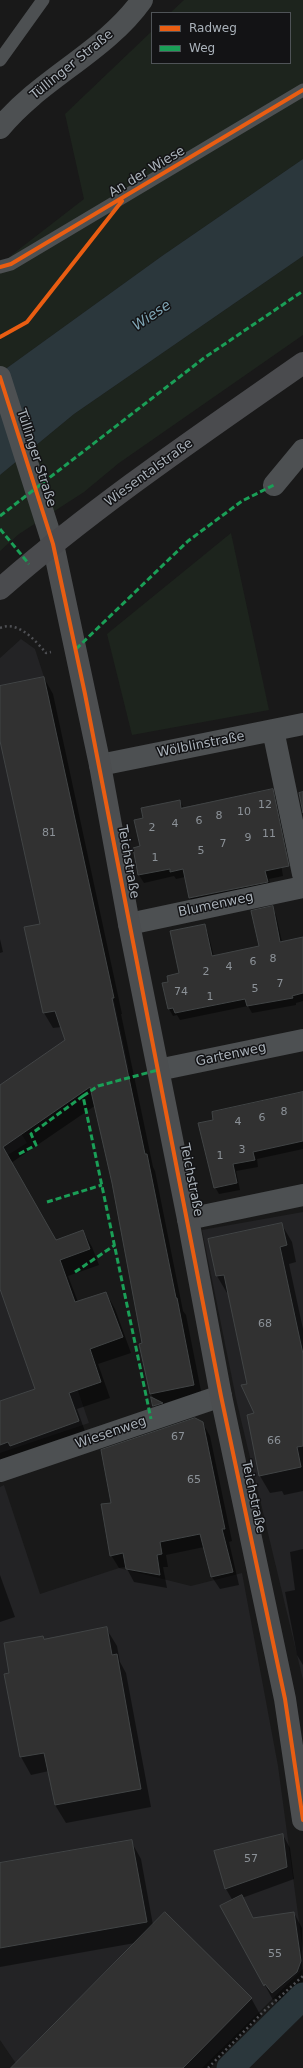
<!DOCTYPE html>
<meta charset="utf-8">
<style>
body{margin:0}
#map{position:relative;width:303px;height:2068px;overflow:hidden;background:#191919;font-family:"DejaVu Sans",sans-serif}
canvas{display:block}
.legend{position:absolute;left:151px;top:12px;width:140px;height:52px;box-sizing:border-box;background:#131315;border:1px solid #4f5357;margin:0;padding:5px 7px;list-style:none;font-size:12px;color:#aab2ba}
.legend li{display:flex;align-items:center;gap:8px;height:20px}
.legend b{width:20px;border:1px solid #4f5357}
</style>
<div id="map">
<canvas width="303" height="2068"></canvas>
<ul class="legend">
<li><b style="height:5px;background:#e95d12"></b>Radweg</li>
<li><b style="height:5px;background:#1a9f57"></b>Weg</li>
</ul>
</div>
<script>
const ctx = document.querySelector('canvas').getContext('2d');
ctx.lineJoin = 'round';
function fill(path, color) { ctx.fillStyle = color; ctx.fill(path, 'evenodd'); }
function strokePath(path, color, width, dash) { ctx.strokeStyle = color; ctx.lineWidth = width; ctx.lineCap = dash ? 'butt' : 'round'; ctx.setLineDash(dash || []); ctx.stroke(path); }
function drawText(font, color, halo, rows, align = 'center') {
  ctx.font = font + ' "DejaVu Sans",sans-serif'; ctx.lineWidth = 3; ctx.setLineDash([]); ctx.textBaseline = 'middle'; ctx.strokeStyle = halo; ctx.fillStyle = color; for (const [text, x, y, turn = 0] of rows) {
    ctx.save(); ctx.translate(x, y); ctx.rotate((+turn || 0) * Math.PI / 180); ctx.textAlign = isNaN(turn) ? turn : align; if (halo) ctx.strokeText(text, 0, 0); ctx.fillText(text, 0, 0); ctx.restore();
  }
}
const built = new Path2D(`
 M21,639L35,649L44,677L129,1069L77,1080L15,1123L27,1143L0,1160V658Z
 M0,1191L24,1232L89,1423L0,1453Z
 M303,1212V1680L237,1403L202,1230Z
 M4,1485L40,1594L119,1568L191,1586L242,1573L278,1766L303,1951V1969L202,2068H19L0,2040V1487Z`);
const green = new Path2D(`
 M184,0H303V159L162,256L0,373V264L84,199L65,114L152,31V63H290V13H170Z
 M303,256V335L119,463L84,492L19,534L0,551V475L74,414Z
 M231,533L269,710L132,735L107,634Z`);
const water = new Path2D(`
 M303,159V256L74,414L0,475V373L162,256Z`);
const shadow = new Path2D(`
 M44,678L53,694L122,1014H121L153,1167L155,1171L183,1311L186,1315L203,1401L160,1410L151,1394L140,1345L144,1344L113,1182L96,1105L11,1163L55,1241L83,1231L92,1247L99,1265L68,1276L78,1302L106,1293L115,1309L131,1353L98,1364L110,1398L77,1409L87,1437L0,1464V1402L36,1389L0,1288V1086L67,1041L62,1027L53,1028L44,1013L41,925L0,737V687Z
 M272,790L277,798L288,851L279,853L283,876L269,879L271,890L194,906L190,898L185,877L176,879L174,876L144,883L139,875L134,849L141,847L145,818L179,801L184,808Z
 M272,907L276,915L282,942L303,938V1001L296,1003V1005L252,1013L248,1006L180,1020L177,1015L173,1016L169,1009L170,983L180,974L204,925L208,933L214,957L260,947Z
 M0,939L3,952L0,953Z
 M303,1093V1149L257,1159L258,1167L236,1171L240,1190L219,1194L215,1187L199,1124Z
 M282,1225L292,1242L296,1262L289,1264L303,1329V1491L284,1495L282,1491L270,1493L260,1476L248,1415L255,1414L229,1292L227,1293L217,1276Z
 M202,1422L210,1436L232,1541L229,1542L239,1585L220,1589L212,1577L204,1547L166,1555L168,1567H163L167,1588L134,1582L126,1567L119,1568L111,1555L112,1503Z
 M303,1549V1665L297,1655L285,1592L295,1590L290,1552Z
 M0,1575L15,1617L0,1622Z
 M106,1628L117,1646L120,1662L126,1673L151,1807L66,1823L55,1805L49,1771L31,1775L21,1757L10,1674L44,1640Z
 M283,1835L290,1848L294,1879L242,1898L254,1919L294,1913L302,1928L303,1990L281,2008L275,1998L273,2000L222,1906L233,1901L226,1889Z
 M131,1841L141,1859L153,1925L251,1998L261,2016L210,2068H12L135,1943L0,1967V1864Z`);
const canal = new Path2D(`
 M230,2068L303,1996`);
const building = new Path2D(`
 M44,677L114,998H112L145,1154H147L176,1298H177L194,1385L150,1394L139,1344L142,1343L112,1183L90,1087L3,1147L56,1240L83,1230L90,1249L60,1260L75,1302L106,1292L123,1337L90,1349L101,1382L69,1393L79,1421L10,1446L8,1442L0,1445V1401L35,1389L0,1289V1085L65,1040L55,1011L43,1013L24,927L40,924L0,741V686Z
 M273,789L289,866L265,871L268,882L189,898L183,869L170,872V869L138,875L133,848L140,846L134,820L143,818L141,808L180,800L181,808Z
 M303,792V813L299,793Z
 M273,906L280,942L303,937V993L292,996L293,998L247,1006L245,999L175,1013L173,1008L168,1009L162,983L168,982L167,976L179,973L170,931L205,924L212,956L259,946L251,911Z
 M303,1092V1141L253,1152L255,1160L233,1164L237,1183L214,1188L198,1123L213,1120L212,1112Z
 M282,1223L287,1245L280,1247L303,1354V1446L297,1447L301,1467L259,1476L247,1415L254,1413L241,1385L247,1384L224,1275L216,1276L208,1239Z
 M151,1397L163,1403L153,1406Z
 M195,1418L203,1422L225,1529H222L233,1572L211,1577L200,1534L160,1542L162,1554L157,1555L160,1575L126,1569L123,1553L110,1556L101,1504L111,1503L101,1450Z
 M107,1627L112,1655L117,1654L141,1789L55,1805L44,1753L20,1757L4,1674L9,1673L4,1643L43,1636L44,1639Z
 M283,1834L287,1867L225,1889L214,1851Z
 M132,1840L147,1922L0,1948V1863Z
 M242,1895L253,1918L294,1912L301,1961L297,1972L272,1993L265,1984L264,1986L220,1906Z
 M165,1912L252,1998L183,2068H11Z`);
const path = new Path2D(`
 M0,628C18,620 36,641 46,653L51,652
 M208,2068L263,2012L303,1976`);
const lane = new Path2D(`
 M0,60L43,0
 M0,267L11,264L303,90`);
const street = new Path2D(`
 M0,128C41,78 105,52 142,0
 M0,377L53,544
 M274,485L303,450
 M273,730L303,874
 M100,765L303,724
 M129,924L303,887
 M158,1070L303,1040
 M188,1219L303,1195
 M0,1471L221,1396`);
const secondary = new Path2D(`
 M53,544L100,765L129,924L188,1219L221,1396L285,1699L303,1820`);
const primary = new Path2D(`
 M0,589C95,506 200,435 303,363`);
const quiet = new Path2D(`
 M0,516L204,358L303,291
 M0,529L29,564
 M76,649L188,541L242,501L274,485
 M83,1096L98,1086L158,1070
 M19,1154L36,1145L31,1134L83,1096L151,1419
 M47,1202L102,1185
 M75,1272L115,1245`);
const cycleway = new Path2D(`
 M0,267L11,264L303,90
 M0,337L27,322L122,201
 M0,377L53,544L85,694L221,1396L285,1699L303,1820`);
const numberNames = [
 ["12",265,805],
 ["10",244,812],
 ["8",219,816],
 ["6",199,821],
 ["4",175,824],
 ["2",152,828],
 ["81",49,833],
 ["11",269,834],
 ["9",248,838],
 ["7",223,844],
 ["5",201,851],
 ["1",155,858],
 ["8",273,959],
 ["6",253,962],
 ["4",229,967],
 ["2",206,972],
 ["7",280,984],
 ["5",255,989],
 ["74",181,992],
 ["1",210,997],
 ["8",284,1112],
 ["6",262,1118],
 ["4",238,1122],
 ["3",242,1150],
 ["1",220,1156],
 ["68",265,1324],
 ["67",178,1437],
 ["66",274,1441],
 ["65",194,1480],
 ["57",251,1859],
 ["55",275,1954]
];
const streetNames = [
 ["Tüllinger Straße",72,65,-39],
 ["An der Wiese",147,172,-31],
 ["Tüllinger Straße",36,458,72],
 ["Wiesentalstraße",149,473,-36],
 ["Wölblinstraße",201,745,-11],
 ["Teichstraße",128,862,80],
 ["Blumenweg",216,905,-12],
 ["Gartenweg",231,1055,-12],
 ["Teichstraße",191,1180,79],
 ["Wiesenweg",111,1433,-19],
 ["Teichstraße",253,1497,78]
];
const waterNames = [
 ["Wiese",152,316,-34]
];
fill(built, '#232325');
fill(green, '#1d241d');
fill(water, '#2b373c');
fill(shadow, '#0007');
strokePath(canal, '#2b373c', 27);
fill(building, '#313131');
strokePath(building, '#414445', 1);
strokePath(path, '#4f5054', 2.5, [2, 3]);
strokePath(lane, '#4d5052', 13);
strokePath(street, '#4d5052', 22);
strokePath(secondary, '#4c4e50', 22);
strokePath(primary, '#4a4b4e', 22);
strokePath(quiet, '#1a9f57', 3, [6, 3]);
strokePath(cycleway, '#e95d12', 4);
drawText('11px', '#8c9298', null, numberNames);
drawText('13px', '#aab2ba', '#131315', streetNames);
drawText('italic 14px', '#80a6b6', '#131315', waterNames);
</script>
